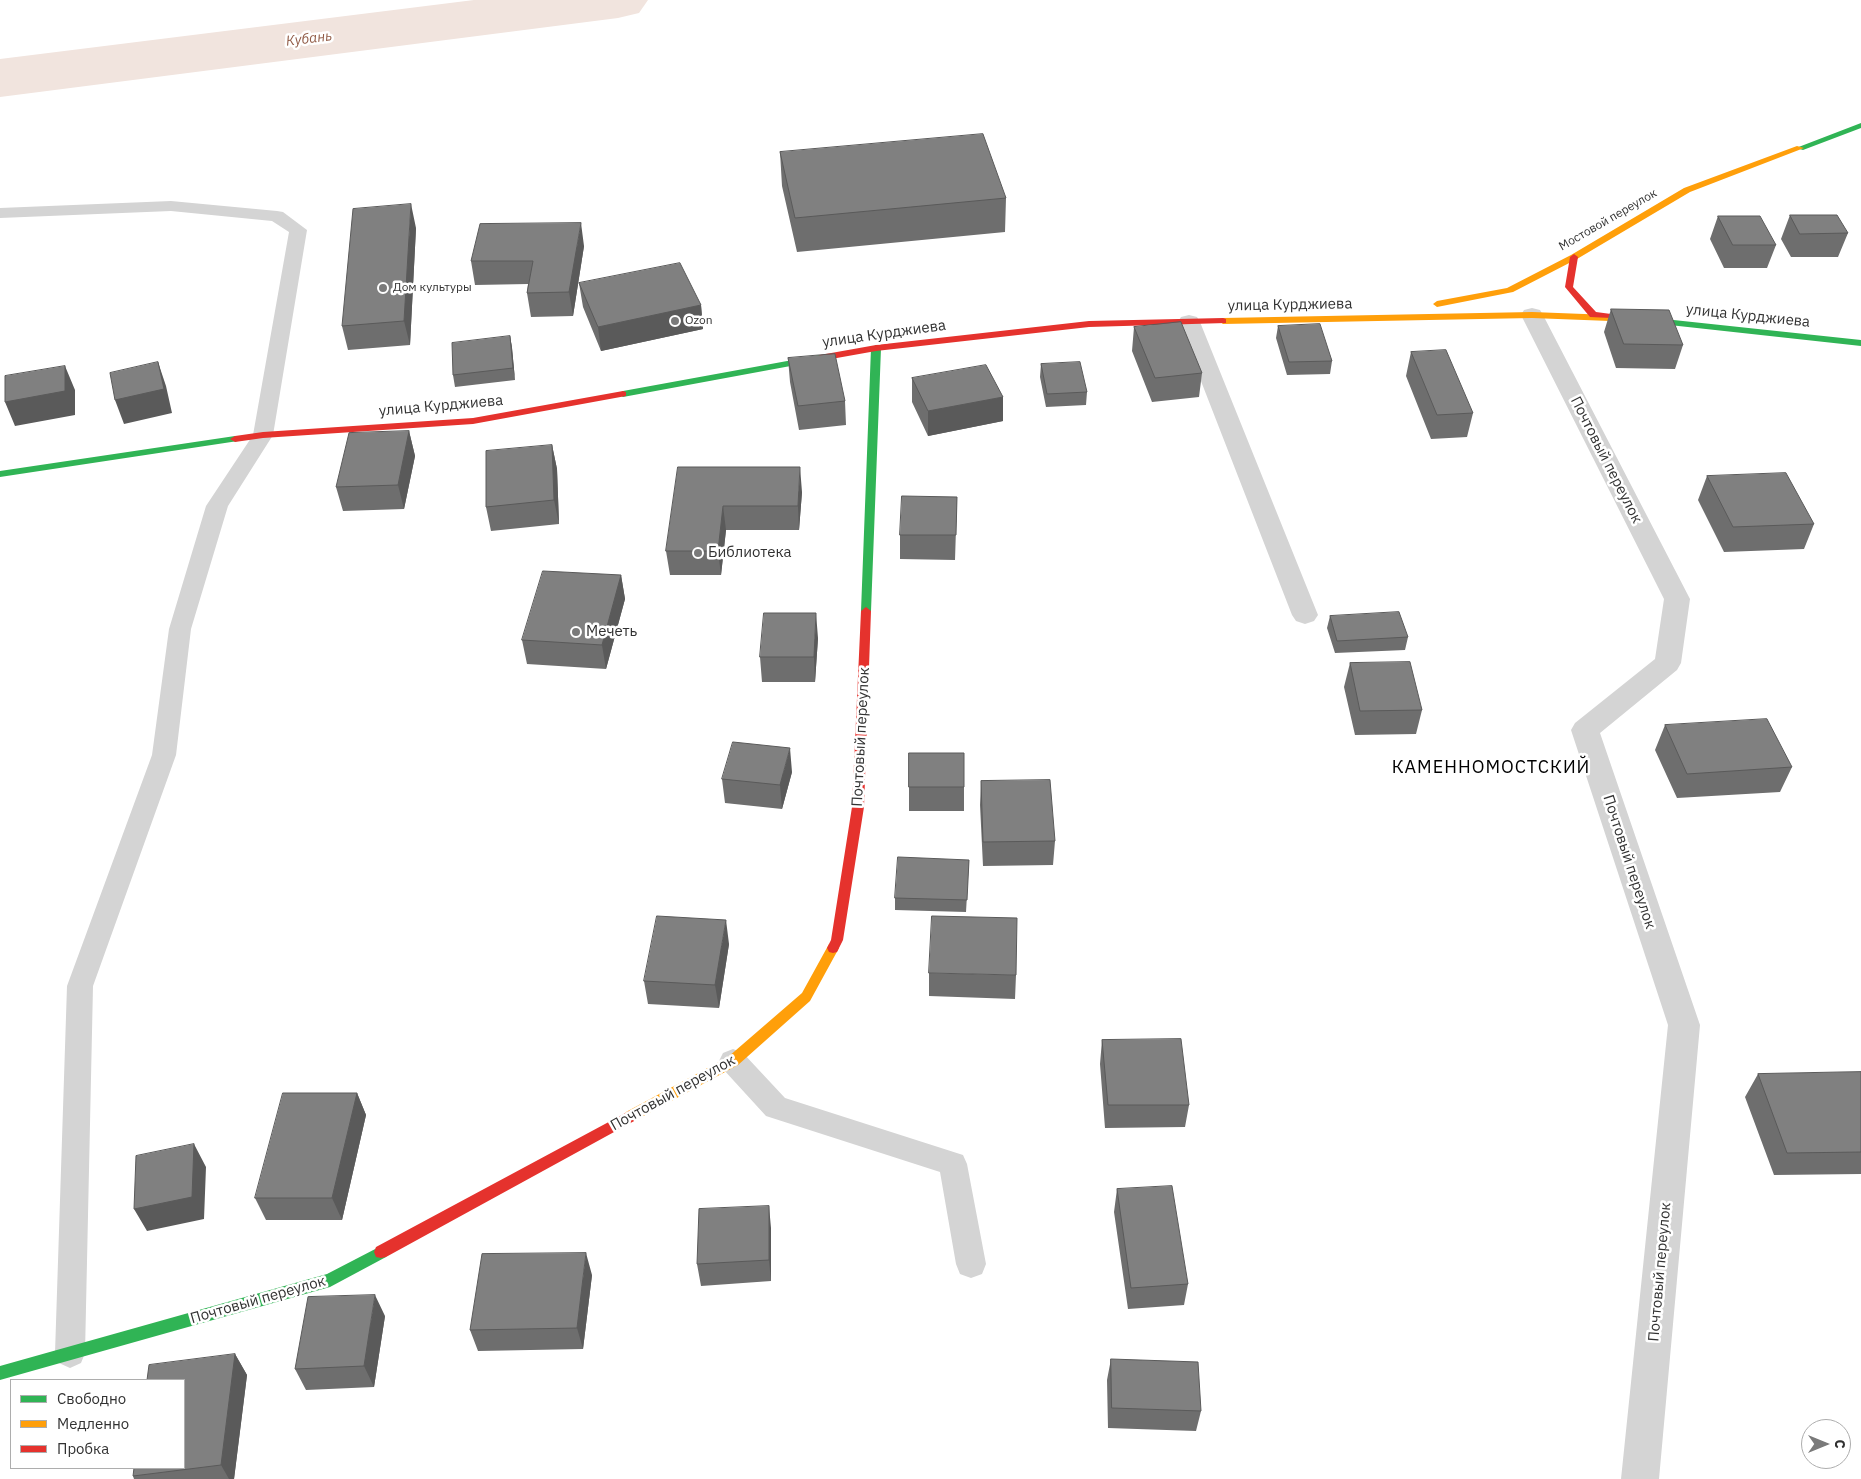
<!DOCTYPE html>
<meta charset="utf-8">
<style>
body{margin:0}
#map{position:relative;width:1861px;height:1479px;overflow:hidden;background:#fff;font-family:"IBM Plex Sans",sans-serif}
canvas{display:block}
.legend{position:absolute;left:10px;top:1379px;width:175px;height:90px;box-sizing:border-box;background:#fff;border:1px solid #adadad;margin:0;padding:6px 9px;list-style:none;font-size:15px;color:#323232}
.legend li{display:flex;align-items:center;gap:10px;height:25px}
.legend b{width:25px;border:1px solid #adadad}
.north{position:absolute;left:1801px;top:1419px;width:50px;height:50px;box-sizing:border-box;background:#fff;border:1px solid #adadad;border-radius:50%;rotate:90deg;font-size:14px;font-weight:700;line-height:20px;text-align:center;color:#323232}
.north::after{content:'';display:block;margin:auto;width:18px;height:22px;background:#7a7a7a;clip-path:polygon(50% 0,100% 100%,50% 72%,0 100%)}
</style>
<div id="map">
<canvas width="1861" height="1479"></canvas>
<ul class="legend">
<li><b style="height:6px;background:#30b455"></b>Свободно</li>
<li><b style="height:6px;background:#ff9f0a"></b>Медленно</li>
<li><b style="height:6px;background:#e5322d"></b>Пробка</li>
</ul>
<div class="north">С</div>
</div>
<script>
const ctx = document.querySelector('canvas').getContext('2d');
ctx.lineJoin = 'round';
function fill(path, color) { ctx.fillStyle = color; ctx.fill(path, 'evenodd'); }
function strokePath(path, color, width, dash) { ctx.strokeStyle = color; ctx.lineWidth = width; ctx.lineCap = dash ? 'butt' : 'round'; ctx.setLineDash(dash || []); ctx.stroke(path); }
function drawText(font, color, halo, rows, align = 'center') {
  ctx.font = font + ' "IBM Plex Sans",sans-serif'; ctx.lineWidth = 5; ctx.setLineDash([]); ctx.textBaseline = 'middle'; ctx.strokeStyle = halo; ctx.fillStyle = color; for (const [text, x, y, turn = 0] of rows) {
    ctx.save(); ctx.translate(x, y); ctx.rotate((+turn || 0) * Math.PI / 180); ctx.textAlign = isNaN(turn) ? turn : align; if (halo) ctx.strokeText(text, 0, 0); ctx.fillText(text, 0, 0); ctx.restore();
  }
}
const river = new Path2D(`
 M474,0H648L639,13L618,18L0,97V59Z`);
const lane = new Path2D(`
 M171,201L277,211L283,212L307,230L273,435L228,506L191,629L176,755L93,986L85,1353L81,1363L70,1368L59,1363L55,1353L67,986L152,755L169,629L206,506L253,435L289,232L272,221L171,211L0,218V208Z
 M733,1049L743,1053L785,1098L963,1155L967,1164L986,1264L982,1274L971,1278L960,1274L956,1264L940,1172L766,1116L723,1069L719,1061L723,1053Z`);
const street = new Path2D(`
 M1532,308L1540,310L1543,315L1690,599L1681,663L1677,670L1600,733L1700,1025L1659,1479H1621L1668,1025L1571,730L1575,723L1655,659L1664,599L1521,315L1524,310Z
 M1189,315L1197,317L1200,322L1318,615L1314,621L1305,624L1296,621L1292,615L1178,322L1181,317Z`);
const fast = new Path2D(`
 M1861,123V128L1803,150L1796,148Z
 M1636,316L1861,340V346L1633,321V317Z
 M876,345L881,348L871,611L866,615L861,611L871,348Z
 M820,355L823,356V360L623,397L618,394L623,391Z
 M235,436L238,437L240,439L238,441L0,477V471Z
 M381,1246L386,1247L388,1252L386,1257L330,1287L0,1380V1366L327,1274Z`);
const slow = new Path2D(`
 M1797,146L1804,148L1690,192L1577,259L1513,292L1437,307L1433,304L1437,301L1507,288L1571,255L1684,188Z
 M1532,312L1636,316L1640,319L1636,322L1532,318L1223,324L1219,321L1223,318Z
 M833,943L837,944L839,948L810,1001L738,1065L636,1120L631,1122L626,1120L624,1116L626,1112L728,1057L802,993L829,944Z`);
const jam = new Path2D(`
 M1574,254L1578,257L1573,287L1596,312L1611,314V318L1590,317L1565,287L1570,257Z
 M1223,318L1226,319V323L1089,327L876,351L820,361L815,358L820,355L876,345L1089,321Z
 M623,391L626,392V396L473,424L263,438L235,442L230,439L235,436L263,432L473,418Z
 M866,607L871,611L864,807L843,940L837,952L833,953L829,952L827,948L831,940L852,807L861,611Z
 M631,1110L636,1112L638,1116L636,1120L386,1257L381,1258L376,1257L374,1252L376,1247Z`);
const wall = new Path2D(`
 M780,152L1006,198L1005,232L797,252L782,186Z
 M1790,215L1848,233L1838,257H1791L1781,239Z
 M1718,216L1776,245L1767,268H1724L1710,239Z
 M416,228L410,345L348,350L342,326Z
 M584,246L573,316L531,317L527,293L528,284L475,285L471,261Z
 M579,283L701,305L703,329L601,351L583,307Z
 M1611,309L1683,345L1675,369L1616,368L1604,332Z
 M1278,326L1332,361L1330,374L1287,375L1276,338Z
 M1134,327L1202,373L1199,397L1152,402L1132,351Z
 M510,336L512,348L515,380L455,387L453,375Z
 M1411,352L1473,413L1467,437L1431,439L1406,376Z
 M788,358L845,401L846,425L799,430L790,382Z
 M1041,364L1087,392L1086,405L1046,407L1040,377Z
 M912,378L1003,397V421L928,436L912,402Z
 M409,431L415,456L404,509L343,511L336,487Z
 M552,445L557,469L559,524L491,531L486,507Z
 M678,467L802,492L799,530H726L721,575H670L666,551Z
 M1707,476L1814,524L1804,549L1724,552L1698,500Z
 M957,497L955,560L900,559V535Z
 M621,575L625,599L606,669L527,664L522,640Z
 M1330,616L1408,637L1405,650L1335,653L1327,628Z
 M818,638L815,682H762L760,657Z
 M1350,663L1422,710L1416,734L1355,735L1344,687Z
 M1665,725L1792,767L1780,792L1677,798L1655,750Z
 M792,772L782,809L725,803L722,779Z
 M981,781L1055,841L1053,865L983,866L980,805Z
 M909,787H964V811H909Z
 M969,860L966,912L895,910V898Z
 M729,944L719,1008L648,1004L644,981Z
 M929,973L1016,975L1015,999L929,996Z
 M1102,1040L1189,1105L1185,1127L1105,1128L1100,1064Z
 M1861,1072V1174L1774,1175L1745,1097L1758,1074Z
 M357,1093L366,1115L342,1220H266L255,1198Z
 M1117,1189L1188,1284L1184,1305L1128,1309L1114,1212Z
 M771,1228V1281L701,1286L697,1264Z
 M592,1275L583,1349L478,1351L470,1330Z
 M385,1316L374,1387L306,1390L295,1369Z
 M235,1354L247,1375L234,1479H134L133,1476Z
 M1111,1359L1201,1411L1196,1431L1108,1428L1107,1380Z`);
const shadedWall = new Path2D(`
 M411,204L416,228L410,345L404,321Z
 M581,223L584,246L573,316L569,292Z
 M701,305L703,329L601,351L598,327Z
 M510,336L512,348L515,380L513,368Z
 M158,362L166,386L172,413L124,424L115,400Z
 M65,366L75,390V415L15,426L5,402Z
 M1003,397V421L928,436V411Z
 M409,431L415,456L404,509L398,485Z
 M552,445L557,469L559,524L554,500Z
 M800,467L802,492L799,530L798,506Z
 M723,506L726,530L721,575L718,551Z
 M621,575L625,599L606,669L602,645Z
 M816,613L818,638L815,682L814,657Z
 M790,748L792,772L782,809L780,785Z
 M726,920L729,944L719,1008L715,985Z
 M357,1093L366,1115L342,1220L332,1198Z
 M194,1144L206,1167L204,1219L147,1231L134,1209Z
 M769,1206L771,1228V1281L769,1260Z
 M586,1253L592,1275L583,1349L577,1328Z
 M375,1295L385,1316L374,1387L364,1366Z
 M235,1354L247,1375L234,1479H229L221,1465Z`);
const building = new Path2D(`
 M983,134L1006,198L795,218L780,152Z
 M411,204L404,321L342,326L353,209Z
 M1790,215H1837L1848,233L1800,234Z
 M1718,216H1760L1776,245H1733Z
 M581,223L569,292L527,293L533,261H471L480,224Z
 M680,263L701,305L598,327L579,283Z
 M1611,309L1669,310L1683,345L1624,344Z
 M1181,322L1202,373L1155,378L1134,327Z
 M1320,324L1332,361L1289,362L1278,326Z
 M510,336L513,368L453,375L452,343Z
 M1446,350L1473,413L1437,415L1411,352Z
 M835,354L845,401L798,406L788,358Z
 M158,362L164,389L115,400L110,373Z
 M1080,362L1087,392L1047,394L1041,364Z
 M986,365L1003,397L928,411L912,378Z
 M65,366V391L5,402V376Z
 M409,431L398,485L336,487L349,433Z
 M552,445L554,500L486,507V451Z
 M678,467H800L798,506H723L718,551H666Z
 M1786,473L1814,524L1733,527L1707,476Z
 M902,496L957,497L956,535H900Z
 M543,571L621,575L602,645L522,640Z
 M1399,612L1408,637L1337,641L1330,616Z
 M764,613H816L814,657H760Z
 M1410,662L1422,710L1360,711L1350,663Z
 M1767,719L1792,767L1687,774L1665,725Z
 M733,742L790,748L780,785L722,779Z
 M909,753H964V787H909Z
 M1050,780L1055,841L983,842L981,781Z
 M898,857L969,860L967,900L895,898Z
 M657,916L726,920L715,985L644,981Z
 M932,916L1017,918L1016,975L929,973Z
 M1181,1039L1189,1105H1108L1102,1040Z
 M1861,1072V1152L1787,1153L1758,1074Z
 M283,1093H357L332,1198H255Z
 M194,1144L192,1197L134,1209L136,1156Z
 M1172,1186L1188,1284L1131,1288L1117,1189Z
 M769,1206V1260L697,1264L699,1209Z
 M586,1253L577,1328L470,1330L482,1254Z
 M375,1295L364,1366L295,1369L308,1297Z
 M235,1354L221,1465L133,1476L134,1468H184V1380H147L149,1365Z
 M1111,1359L1198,1362L1201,1411L1112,1408Z`);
const markers = [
 [383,288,5,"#7a7a7a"],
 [675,321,5,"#7a7a7a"],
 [698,553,5,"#7a7a7a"],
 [576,632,5,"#7a7a7a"]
];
const farStreetnames = [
 ["Мостовой переулок",1608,220,-30]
];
const farPoinames = [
 ["Дом культуры",393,288],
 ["Ozon",685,321]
];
const farWaternames = [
 ["Кубань",309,39,-7]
];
const streetNames = [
 ["улица Курджиева",1290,305,-1],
 ["улица Курджиева",1748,316,6],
 ["улица Курджиева",884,334,-8],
 ["улица Курджиева",441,406,-5],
 ["Почтовый переулок",1606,460,63],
 ["Почтовый переулок",861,737,-87],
 ["Почтовый переулок",1629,862,72],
 ["Почтовый переулок",673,1093,-29],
 ["Почтовый переулок",1660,1272,-85],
 ["Почтовый переулок",258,1300,-16]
];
const poiNames = [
 ["Библиотека",708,553],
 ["Мечеть",586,632]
];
const quarterNames = [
 ["КАМЕННОМОСТСКИЙ",1491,768]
];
fill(river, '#f1e4de');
fill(lane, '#d4d4d4');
fill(street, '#d4d4d4');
fill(fast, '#30b455');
fill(slow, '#ff9f0a');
fill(jam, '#e5322d');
fill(wall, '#6e6e6e');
fill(shadedWall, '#5a5a5a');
fill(building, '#808080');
strokePath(building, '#5a5a5a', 1);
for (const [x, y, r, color] of markers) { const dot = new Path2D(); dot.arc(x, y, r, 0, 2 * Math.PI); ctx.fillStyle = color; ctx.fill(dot); strokePath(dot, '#fff', 2); }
drawText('12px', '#323232', '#fff', farStreetnames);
drawText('12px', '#323232', '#fff', farPoinames, 'left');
drawText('italic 14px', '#905a45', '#fff', farWaternames);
drawText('15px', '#323232', '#fff', streetNames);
drawText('15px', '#323232', '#fff', poiNames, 'left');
ctx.letterSpacing = '1px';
drawText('18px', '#000', '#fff', quarterNames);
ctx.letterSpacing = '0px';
</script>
